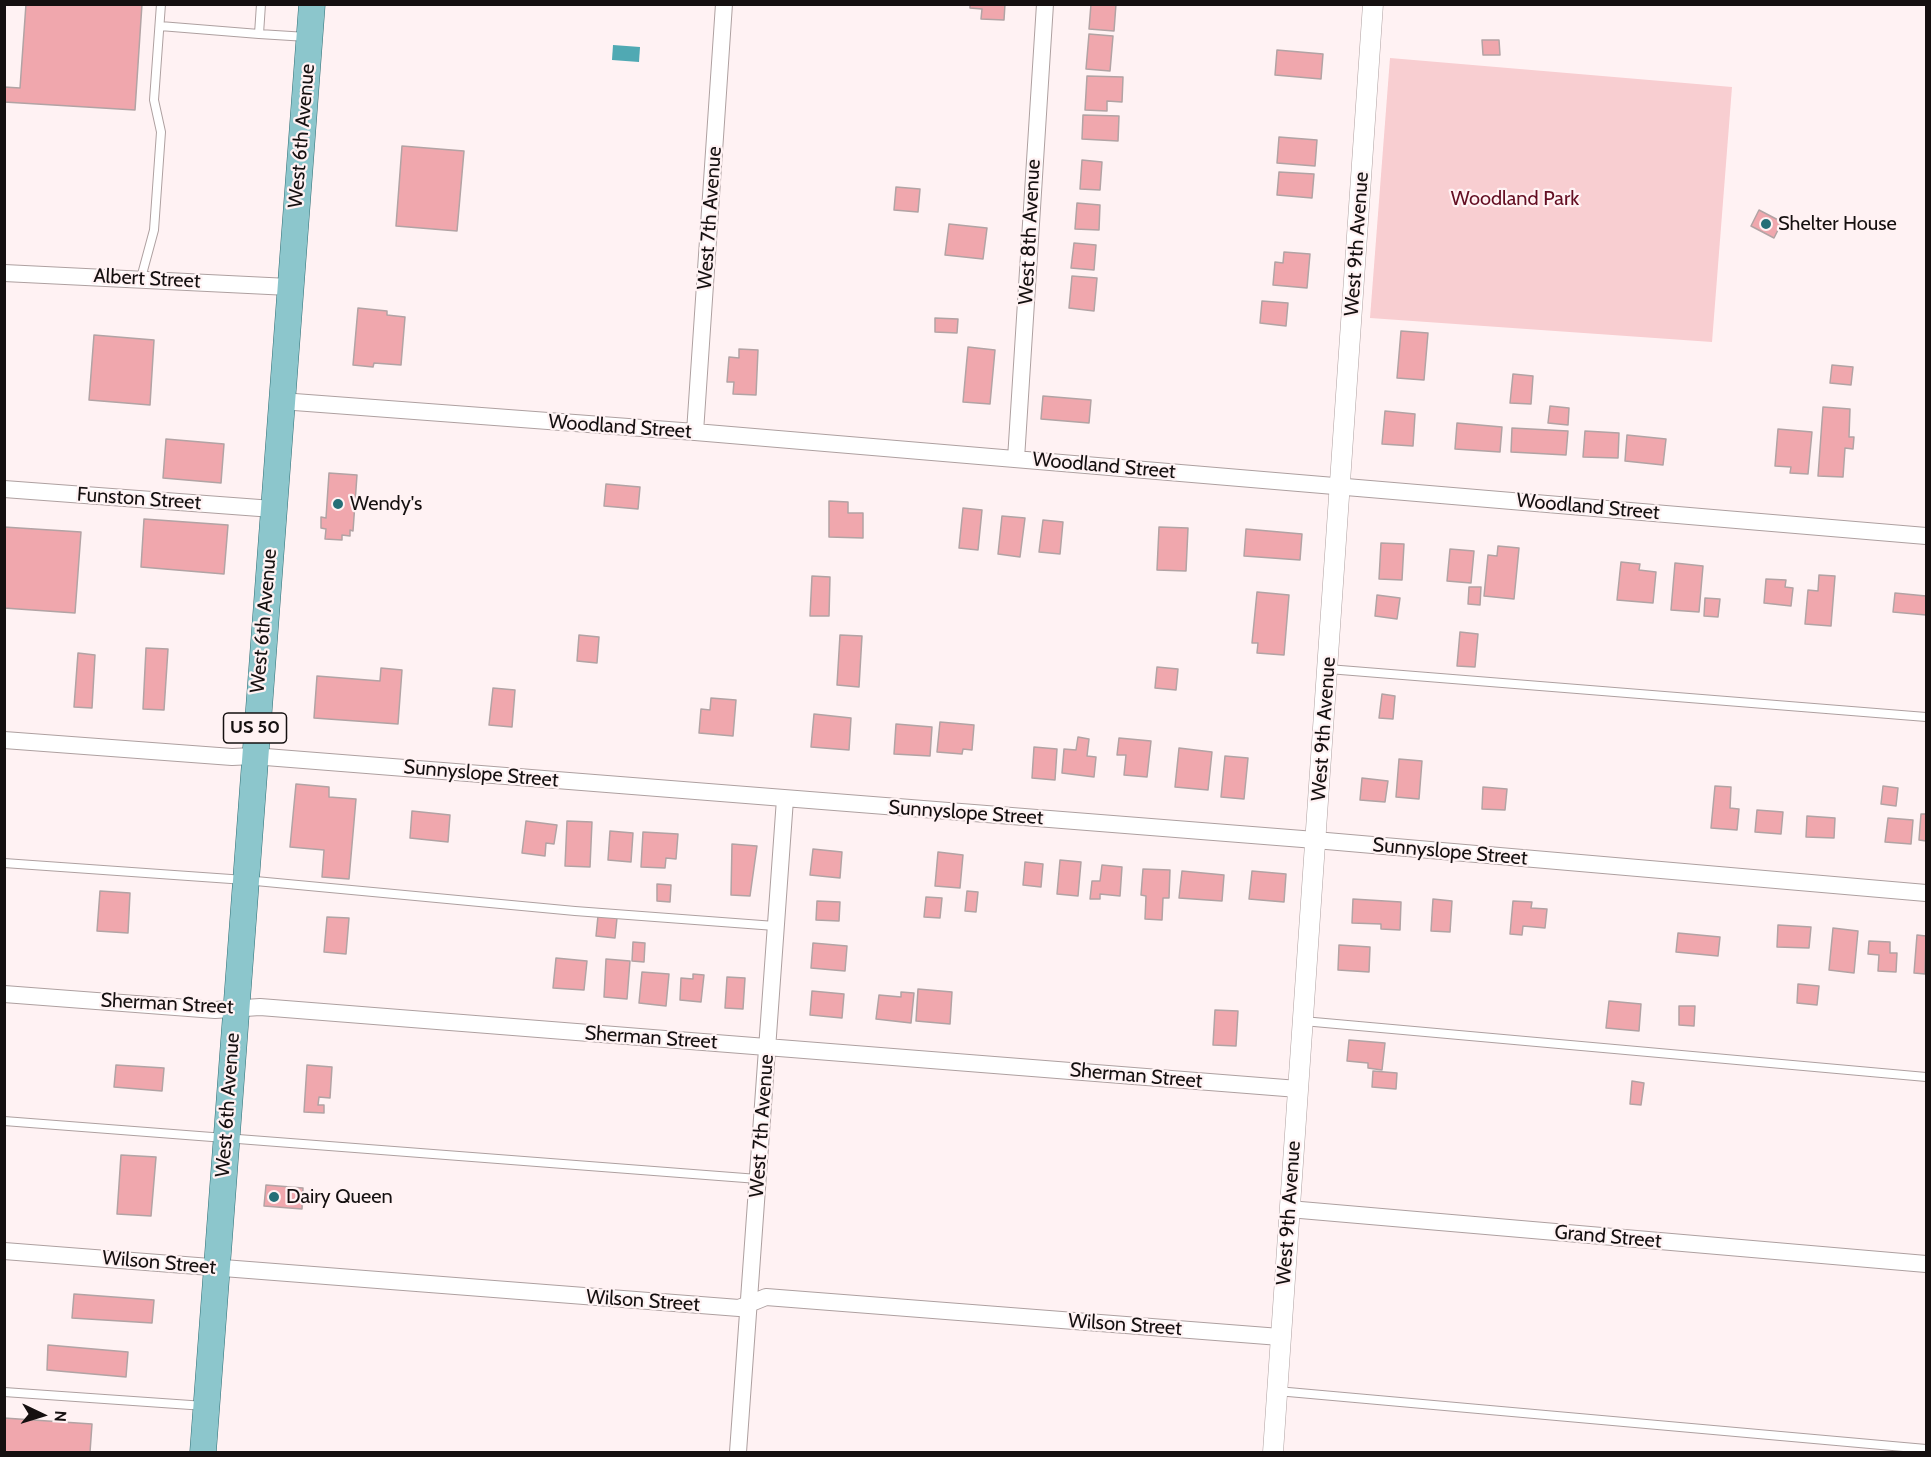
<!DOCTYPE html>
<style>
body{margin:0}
#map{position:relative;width:1931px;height:1457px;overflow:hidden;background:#fff2f3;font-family:Cabin,sans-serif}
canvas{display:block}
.frame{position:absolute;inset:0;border:6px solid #151010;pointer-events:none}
.north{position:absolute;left:12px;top:1385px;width:60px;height:60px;-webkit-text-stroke:4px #fff2f3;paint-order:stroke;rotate:94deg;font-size:16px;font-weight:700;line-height:24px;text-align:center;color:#151010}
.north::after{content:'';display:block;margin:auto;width:21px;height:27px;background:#151010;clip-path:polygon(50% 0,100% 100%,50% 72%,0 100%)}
</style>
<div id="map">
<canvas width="1931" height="1457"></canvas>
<div class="frame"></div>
<div class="north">N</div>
</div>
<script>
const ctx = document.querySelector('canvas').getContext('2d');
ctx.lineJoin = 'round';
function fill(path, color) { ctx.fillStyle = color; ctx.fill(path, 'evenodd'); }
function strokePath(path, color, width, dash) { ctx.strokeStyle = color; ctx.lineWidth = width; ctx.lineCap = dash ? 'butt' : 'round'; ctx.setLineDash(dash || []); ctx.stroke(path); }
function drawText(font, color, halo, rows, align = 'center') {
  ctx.font = font + ' Cabin,sans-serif'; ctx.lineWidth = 4.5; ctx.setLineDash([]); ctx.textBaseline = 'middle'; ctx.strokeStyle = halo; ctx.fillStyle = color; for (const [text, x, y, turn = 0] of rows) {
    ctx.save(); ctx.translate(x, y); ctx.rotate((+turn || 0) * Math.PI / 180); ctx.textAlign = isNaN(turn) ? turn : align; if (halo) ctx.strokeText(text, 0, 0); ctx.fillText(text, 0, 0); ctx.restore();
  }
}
const green = new Path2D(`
 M1390,58L1732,87L1712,342L1370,318Z`);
const water = new Path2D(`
 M613,45L640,47L639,62L612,60Z`);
const building = new Path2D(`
 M26,4H142L135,110L4,102V87L20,88Z
 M970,4H1005L1004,20L981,19L982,9L970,8Z
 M1091,4H1116L1114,31L1089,29Z
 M1089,34L1113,36L1110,71L1086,69Z
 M1482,40H1499L1500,55H1483Z
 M1277,50L1323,54L1321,79L1275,75Z
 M1087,76L1123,77L1122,102L1107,101V111L1085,110Z
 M1083,115L1119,116L1118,141L1082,139Z
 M1279,137L1317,140L1315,166L1277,163Z
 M402,146L464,151L457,231L396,226Z
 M1082,160L1102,162L1100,190L1080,189Z
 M1279,172L1314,174L1312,198L1277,195Z
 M896,187L920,189L918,212L894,210Z
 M1077,203L1100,205L1099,230L1075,229Z
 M1759,210L1782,222L1774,238L1751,226Z
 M949,224L987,228L983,259L945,255Z
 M1074,243L1096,245L1094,270L1071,268Z
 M1284,252L1310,254L1307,288L1273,285L1275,262L1283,263Z
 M1072,276L1097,278L1094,311L1069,308Z
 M1262,301L1288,303L1286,326L1260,323Z
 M358,308L387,311V315L405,317L401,365L374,363L373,367L353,365Z
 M935,318L958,319L957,333L935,332Z
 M1401,331L1428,333L1424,380L1397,378Z
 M94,335L154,340L150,405L89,400Z
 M968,347L995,350L990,404L963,402Z
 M739,349L758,350L756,395L733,394L734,382H727L729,357L739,358Z
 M1832,365L1853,367L1851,385L1830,383Z
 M1513,374L1533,376L1531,404L1510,403Z
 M1043,396L1091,400L1089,423L1041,419Z
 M1550,406L1569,408L1568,425L1548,423Z
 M1823,407L1850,409L1849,437H1854L1853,449L1845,448L1843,477L1818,476Z
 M1385,411L1415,414L1413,446L1382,444Z
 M1457,423L1502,427L1500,452L1455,449Z
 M1512,428L1568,431L1566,455L1511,452Z
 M1778,429L1812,432L1808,474L1790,473L1791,467L1775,466Z
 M1585,431L1619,433L1618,458L1583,457Z
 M1627,435L1666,439L1663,465L1625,461Z
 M166,439L224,444L221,483L163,478Z
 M329,473L357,475L353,531L350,530V536L342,535V540L325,539L326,529L321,528V517L326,518Z
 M606,484L640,487L638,509L604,506Z
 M829,501L848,502V513H863V538L829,537Z
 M963,508L982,510L978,550L959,548Z
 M1002,516L1025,518L1020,557L998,554Z
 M144,519L228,525L224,574L141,567Z
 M1043,520L1063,522L1060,554L1039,552Z
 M4,527L81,532L75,613L4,608Z
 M1159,527L1188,528L1186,571L1157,570Z
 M1246,529L1302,534L1300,560L1244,556Z
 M1381,543L1404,544L1402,580L1379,579Z
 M1498,546L1519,548L1514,599L1484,596L1488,555L1497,556Z
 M1450,549L1474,551L1471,583L1447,581Z
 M1621,562L1640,564L1639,570L1656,572L1653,603L1617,600Z
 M1675,563L1703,566L1699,612L1671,610Z
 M1819,575L1835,576L1831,626L1805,624L1808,590L1818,591Z
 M812,576L830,577L829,616H810Z
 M1766,579L1786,580L1785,587L1793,588L1791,606L1764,603Z
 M1469,587H1481L1480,605L1468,604Z
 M1257,592L1289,595L1284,655L1257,653L1258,643H1252Z
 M1895,593L1926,596V615L1893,612Z
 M1377,595L1400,598L1397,619L1375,616Z
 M1705,598L1720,599L1718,617L1704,616Z
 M1460,632L1478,634L1475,667L1457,666Z
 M579,635L599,637L597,663L577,661Z
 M840,635L862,636L859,687L837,685Z
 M146,648L168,649L164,710L143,709Z
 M78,653L95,655L92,708L74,707Z
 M1157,667L1178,669L1176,690L1155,688Z
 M381,668L402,670L398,724L314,718L317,676L380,681Z
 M493,688L515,690L512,727L489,725Z
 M1382,694L1395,696L1393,719L1379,718Z
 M711,698L736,700L733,736L699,733L701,709L710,710Z
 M814,714L851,718L849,750L811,747Z
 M940,722L974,725L972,750L963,749L962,754L937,752Z
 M896,724L932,727L930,756L894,754Z
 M1078,737L1089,739L1087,756L1096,757L1094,777L1062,773L1064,749L1076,750Z
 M1119,738L1151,741L1147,777L1124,775L1126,755H1117Z
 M1034,747L1057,749L1055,780L1032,778Z
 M1179,748L1212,752L1208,790L1175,787Z
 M1225,756L1248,758L1244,799L1221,797Z
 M1399,759L1422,761L1419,799L1396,797Z
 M1362,778L1388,781L1385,802L1360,800Z
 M296,784L329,787V797L356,799L349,879L322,877L324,850L290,847Z
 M1715,786L1731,787L1730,808L1739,809L1737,830L1711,828Z
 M1883,786L1898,788L1896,806L1881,804Z
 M1483,787L1507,789L1505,810L1482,809Z
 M1757,810L1783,812L1781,834L1755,832Z
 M412,811L450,815L448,842L410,838Z
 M1921,814H1926V841L1919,840Z
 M1807,816L1835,818L1834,838L1806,837Z
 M1888,818L1913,820L1911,844L1885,842Z
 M526,821L557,825L554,844L546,843L545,856L522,853Z
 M567,821L592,822L590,867L565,866Z
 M610,831L633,833L631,862L608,860Z
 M643,832L678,834L676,859L666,858L665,868L641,867Z
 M732,844L757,846L750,896L731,895Z
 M813,849L842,852L840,878L810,875Z
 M938,852L963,855L960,888L935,886Z
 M1060,860L1081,862L1078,896L1057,894Z
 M1025,862L1043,864L1041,887L1023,885Z
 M1102,865L1122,867L1120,896L1100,894V899H1090L1092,881H1100Z
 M1143,869L1170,870L1169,898H1163L1162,920L1145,919L1146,896L1141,895Z
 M1182,871L1224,875L1222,901L1179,898Z
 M1252,871L1286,874L1284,902L1249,899Z
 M657,884L671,885L670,902L657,901Z
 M100,891L130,893L128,933L97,931Z
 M967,891L978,892L976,912L965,911Z
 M926,897L942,898L940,918L924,917Z
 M1353,899L1401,902L1400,930L1381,929V924L1352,923Z
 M1433,899L1452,901L1450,932L1431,931Z
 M817,901L840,902L839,921L816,920Z
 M1513,901L1532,902L1531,908L1547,909L1545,928L1523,926L1522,935L1510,934Z
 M598,916L617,918L615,938L596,936Z
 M327,917L349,918L346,954L324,952Z
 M1778,925L1811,927L1809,948L1777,947Z
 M1833,928L1858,931L1854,973L1829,970Z
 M1678,933L1720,937L1718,956L1676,952Z
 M1917,935L1926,936L1925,974L1914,973Z
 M1869,941L1890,942V953H1897L1896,972L1878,971L1879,955L1868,954Z
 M633,942L645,943L644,962L632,961Z
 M813,943L847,946L845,971L811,968Z
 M1339,945L1370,947L1369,972L1338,970Z
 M556,958L587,961L584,990L553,988Z
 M606,959L630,961L627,999L604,997Z
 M642,972L669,974L666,1006L639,1003Z
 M693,974L704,975L701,1002L680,1000L681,978L693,979Z
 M727,977L745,978L743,1009L725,1008Z
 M1798,984L1819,986L1817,1005L1797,1003Z
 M918,989L952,992L950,1024L916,1021Z
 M812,991L844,994L842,1018L810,1015Z
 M901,992L914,993L911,1023L876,1019L879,995L901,997Z
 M1609,1001L1641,1004L1639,1031L1606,1028Z
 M1679,1006H1695L1694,1026L1679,1025Z
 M1215,1010L1238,1011L1236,1046L1213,1045Z
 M1349,1040L1385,1043L1382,1070L1368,1068V1063L1347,1061Z
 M116,1065L164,1068L162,1091L114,1087Z
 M307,1065L332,1067L330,1098L319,1097L318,1105H324V1113L304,1112Z
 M1373,1071L1397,1073L1396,1089L1372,1087Z
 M1632,1081L1644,1083L1641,1105L1630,1104Z
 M121,1155L156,1157L151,1216L117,1214Z
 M266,1185L303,1188L302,1209L264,1206Z
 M74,1294L154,1300L152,1323L72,1318Z
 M48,1345L128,1352L126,1377L47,1370Z
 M4,1418L92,1424L90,1452H4Z`);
const service = new Path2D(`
 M261,4L259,34L307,37
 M160,26L259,34
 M141,278L154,230L161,132L154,100L161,4
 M1328,669L1926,717
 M4,863L245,880L575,911L775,926
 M1303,1021L1926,1077
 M4,1121L758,1179
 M1277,1391L1926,1449
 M4,1392L205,1406`);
const minor = new Path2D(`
 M4,273L289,287
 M281,401L695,432L1926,536
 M695,432L724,4
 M1016,459L1045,4
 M4,489L273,509
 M4,740L232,757L253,756L1315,840L1926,893
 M4,994L215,1010L260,1007L1298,1089
 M1289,1209L1926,1264
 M4,1251L739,1308L766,1297L1280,1337
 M738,1452L785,799`);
const tertiary = new Path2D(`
 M1273,1452L1373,4`);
const primary = new Path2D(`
 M203,1452L312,4`);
const markers = [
 [1766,224,6,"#256f77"],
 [338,504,6,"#256f77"],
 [274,1197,6,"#256f77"]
];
const shields = [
 [255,728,63]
];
const shieldNames = [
 ["US 50",255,728]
];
const streetNames = [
 ["West 6th Avenue",302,136,-85],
 ["West 7th Avenue",710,218,-86],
 ["West 8th Avenue",1030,232,-87],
 ["West 9th Avenue",1357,244,-86],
 ["Albert Street",147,279,3],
 ["Woodland Street",620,427,4],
 ["Woodland Street",1104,466,5],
 ["Funston Street",139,499,4],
 ["Woodland Street",1588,507,5],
 ["West 6th Avenue",264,621,-85],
 ["West 9th Avenue",1324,729,-86],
 ["Sunnyslope Street",481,774,5],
 ["Sunnyslope Street",966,813,4],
 ["Sunnyslope Street",1450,852,5],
 ["Sherman Street",167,1004,3],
 ["Sherman Street",651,1038,4],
 ["Sherman Street",1136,1076,5],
 ["West 6th Avenue",228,1105,-86],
 ["West 7th Avenue",762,1126,-86],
 ["West 9th Avenue",1289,1213,-86],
 ["Grand Street",1608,1237,5],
 ["Wilson Street",159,1263,5],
 ["Wilson Street",643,1301,4],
 ["Wilson Street",1125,1325,4]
];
const parkNames = [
 ["Woodland Park",1515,199]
];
const poiNames = [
 ["Shelter House",1778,224],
 ["Wendy's",350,504],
 ["Dairy Queen",286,1197]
];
fill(green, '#f8ced1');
fill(water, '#50a9b3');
fill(building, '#f0a7ad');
strokePath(building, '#b2a3a4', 1.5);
strokePath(service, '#aea0a0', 10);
strokePath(minor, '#aea0a0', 18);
strokePath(tertiary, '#aea0a0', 21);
strokePath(primary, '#306e74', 27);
strokePath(service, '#fff', 8);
strokePath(minor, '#fff', 16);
strokePath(tertiary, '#fff', 20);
strokePath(primary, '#8cc6cc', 26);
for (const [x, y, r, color] of markers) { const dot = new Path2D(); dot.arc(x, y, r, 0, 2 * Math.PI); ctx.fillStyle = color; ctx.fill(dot); strokePath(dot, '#fff2f3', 2); }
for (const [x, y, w] of shields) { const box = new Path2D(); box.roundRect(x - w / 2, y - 15, w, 30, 4.5); ctx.fillStyle = '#fff2f3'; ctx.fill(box); strokePath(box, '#151010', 1.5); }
drawText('bold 18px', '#151010', null, shieldNames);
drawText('20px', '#151010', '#fff2f3', streetNames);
drawText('20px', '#630e22', '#fff2f3', parkNames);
drawText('20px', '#151010', '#fff2f3', poiNames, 'left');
</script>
